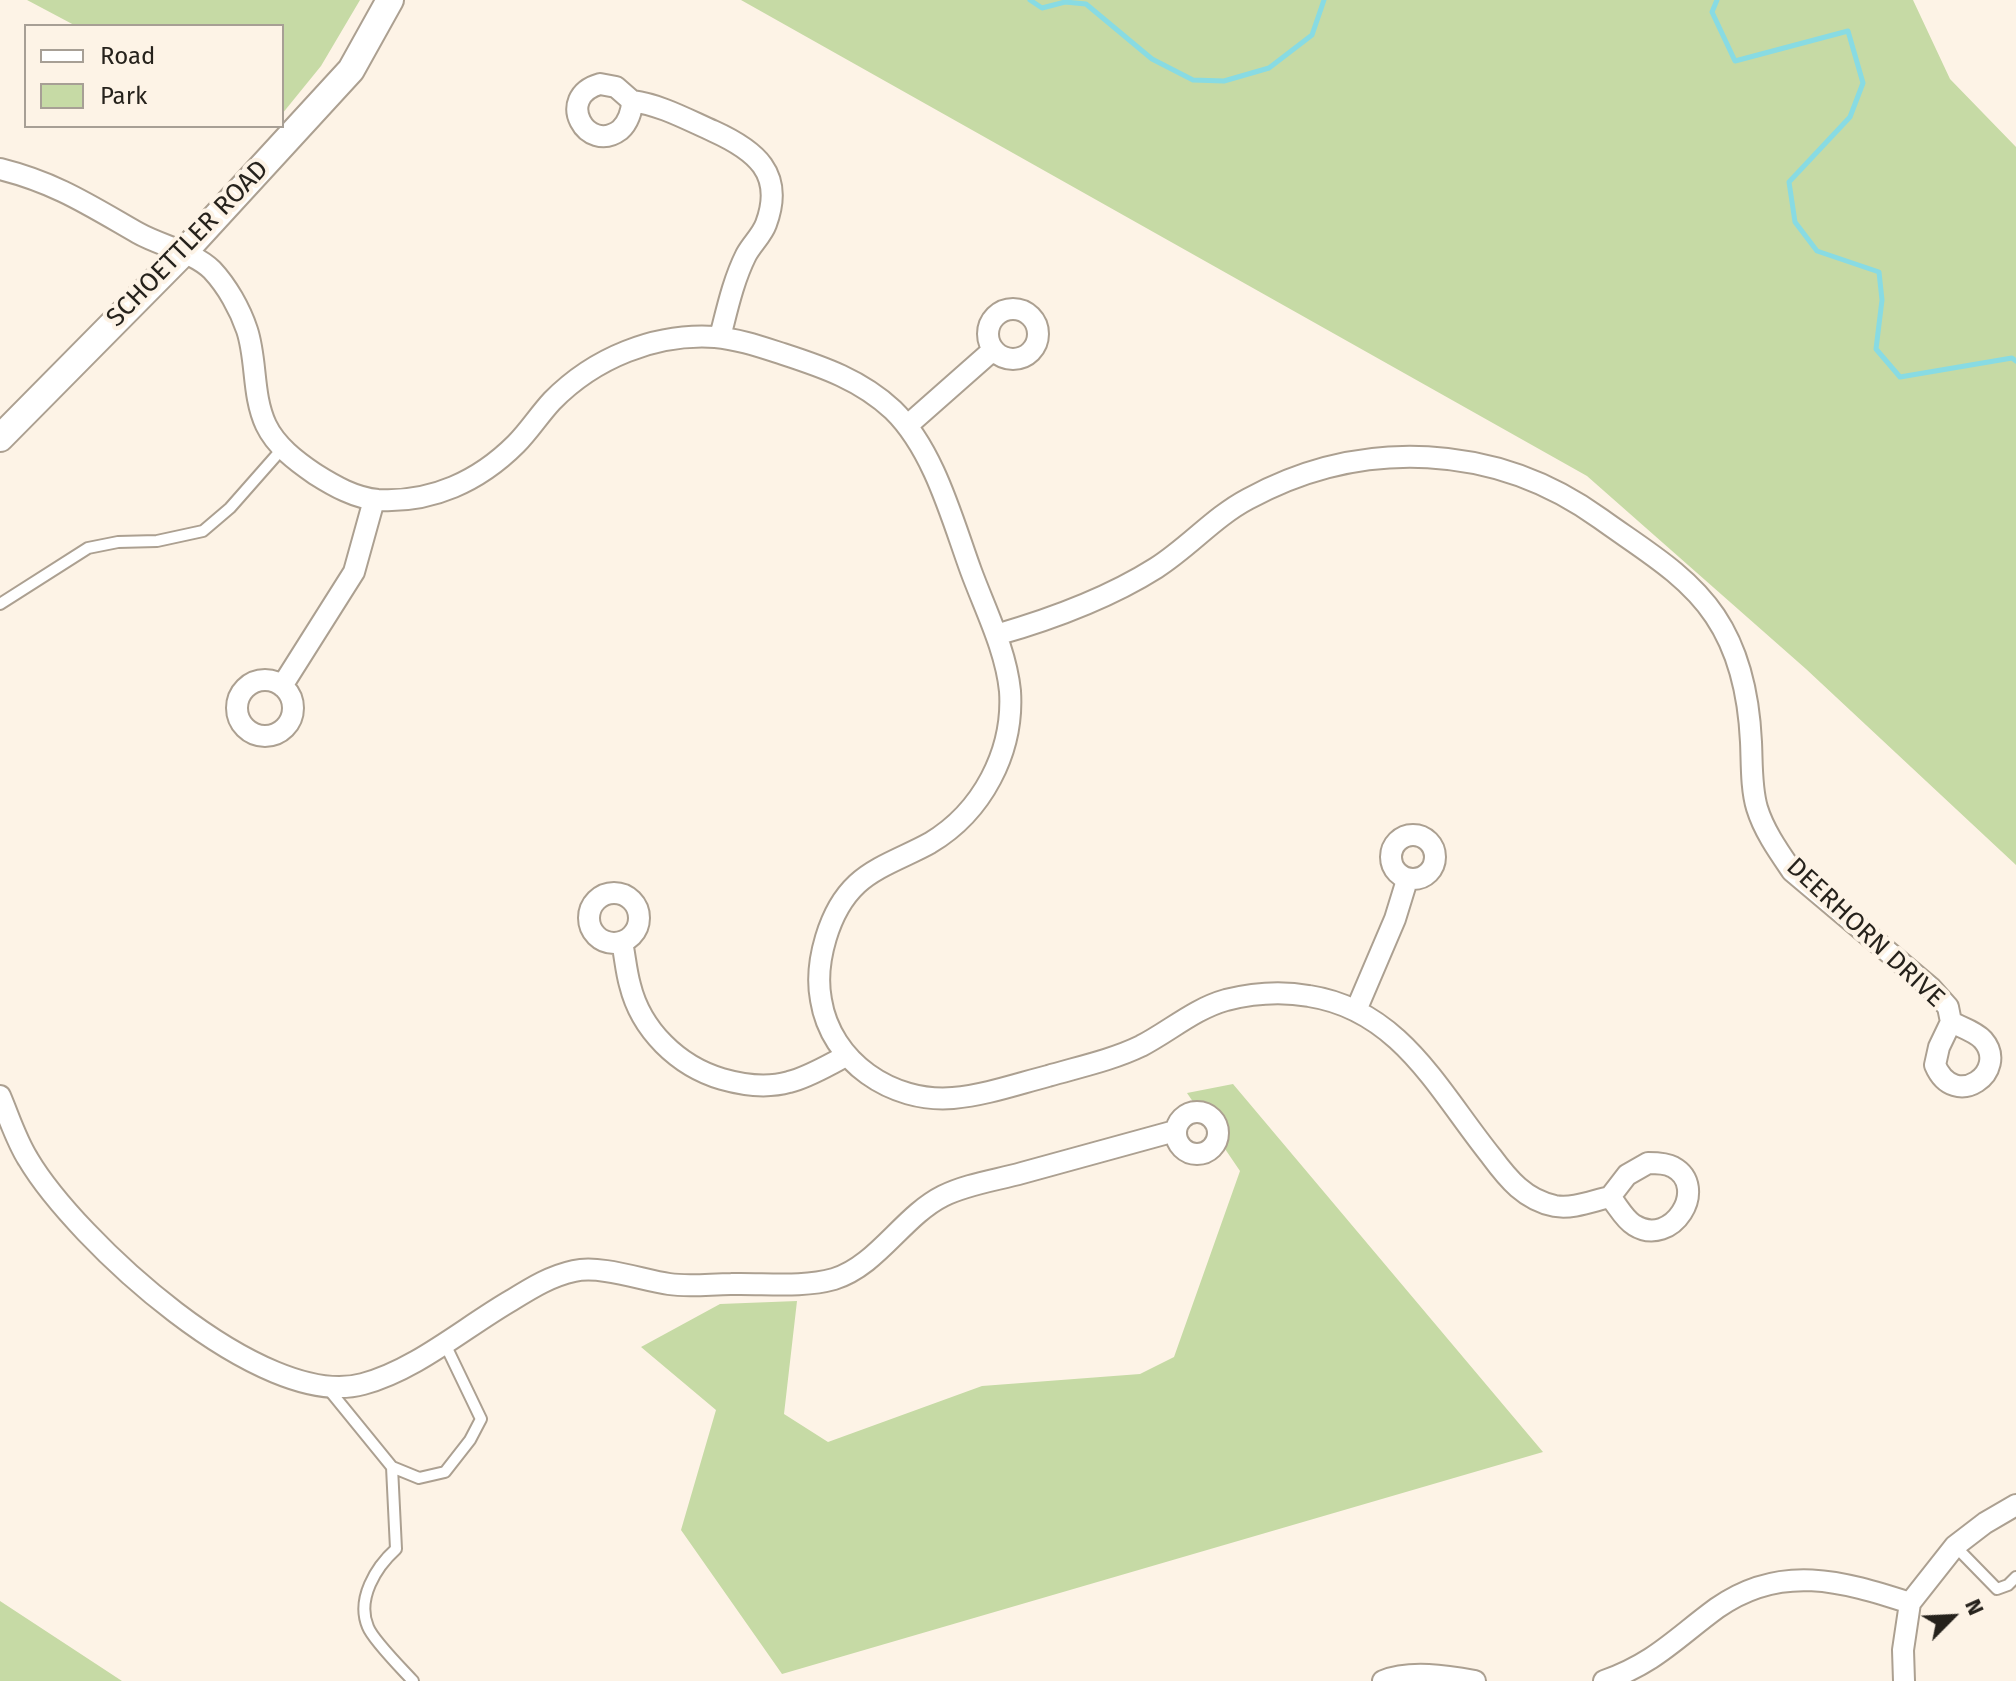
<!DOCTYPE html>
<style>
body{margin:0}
#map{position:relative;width:2016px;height:1681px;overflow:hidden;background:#fdf3e6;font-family:"Fira Sans",sans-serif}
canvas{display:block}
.legend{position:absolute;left:24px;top:24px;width:260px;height:104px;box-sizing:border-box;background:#fdf3e6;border:2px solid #a79f95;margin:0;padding:10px 14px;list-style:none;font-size:24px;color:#26221c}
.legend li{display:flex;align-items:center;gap:16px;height:40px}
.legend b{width:40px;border:2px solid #a79f95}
.north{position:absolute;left:1912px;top:1577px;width:80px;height:80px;-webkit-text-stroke:6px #fdf3e6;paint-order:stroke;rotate:66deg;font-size:22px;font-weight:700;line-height:32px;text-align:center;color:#26221c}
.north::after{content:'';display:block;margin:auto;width:28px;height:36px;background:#26221c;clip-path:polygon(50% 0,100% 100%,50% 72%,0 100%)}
</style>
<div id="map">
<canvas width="2016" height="1681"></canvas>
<ul class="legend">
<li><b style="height:10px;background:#fff"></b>Road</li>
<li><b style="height:22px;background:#c6daa5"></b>Park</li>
</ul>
<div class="north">N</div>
</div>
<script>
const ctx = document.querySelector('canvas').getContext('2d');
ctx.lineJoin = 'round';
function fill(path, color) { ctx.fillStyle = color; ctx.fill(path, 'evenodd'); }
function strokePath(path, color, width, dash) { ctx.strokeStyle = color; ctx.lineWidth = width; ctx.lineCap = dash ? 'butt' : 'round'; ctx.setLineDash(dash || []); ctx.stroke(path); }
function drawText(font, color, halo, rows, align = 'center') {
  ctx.font = font + ' "Fira Sans",sans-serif'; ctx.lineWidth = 8; ctx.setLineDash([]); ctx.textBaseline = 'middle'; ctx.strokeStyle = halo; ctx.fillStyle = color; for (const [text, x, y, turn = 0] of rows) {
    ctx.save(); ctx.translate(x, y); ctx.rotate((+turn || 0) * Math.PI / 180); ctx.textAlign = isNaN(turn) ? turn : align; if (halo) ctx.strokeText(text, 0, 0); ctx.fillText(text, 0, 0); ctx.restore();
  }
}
const green = new Path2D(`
 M27,0H360L321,66L282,114V26H76Z
 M741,0H1913L1950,79L2016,147V865L1806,669L1587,476Z
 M1233,1084L1543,1452L782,1674L681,1530L716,1410L641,1347L720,1304L797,1301L784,1414L828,1442L982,1386L1140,1374L1174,1357L1240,1171L1187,1093Z
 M0,1601L122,1681H0Z`);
const stream = new Path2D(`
 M1030,0L1042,8L1065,2L1086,4L1152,59L1193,80L1224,81L1269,68L1312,35L1324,0
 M1717,0L1712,12L1735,61L1848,31L1863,83L1850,117L1789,182L1795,222L1817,251L1879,272L1882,300L1876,349L1900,377L2012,358L2016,361`);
const service = new Path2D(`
 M0,604L88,548L118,542L157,541L203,531L230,508L282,449
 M326,1386L392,1467L419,1478L445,1472L470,1440L481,1419L444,1342
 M392,1467L396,1549C376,1567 356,1599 368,1627C373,1640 402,1669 413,1681
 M1955,1546L1997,1589L2008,1585L2016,1577`);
const minor = new Path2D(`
 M600,84L616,87L632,101C632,111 628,123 620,130C587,155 554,97 600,84Z
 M632,101C661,105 686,119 713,131C755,150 785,173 766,224C762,235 752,244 746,255C733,281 727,310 720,337
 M0,169C56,183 89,205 138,233C161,246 194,252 212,270C227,286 240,309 247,330C257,360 252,395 266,425C276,446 296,461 315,474C334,486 355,498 378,500C432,503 479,481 516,444C529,431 539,415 552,401C594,358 655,333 715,337C738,339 761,347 783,354C823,367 861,380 893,410C934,450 952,519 971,571C985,609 1006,650 1010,691C1014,752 982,812 930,843C907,856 876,866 857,884C829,910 814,963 821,1000C831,1062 892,1103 953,1098C986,1095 1017,1084 1048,1076C1079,1067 1112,1060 1141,1046C1170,1031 1194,1009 1226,1000C1254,993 1281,991 1309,996C1400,1010 1438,1090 1491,1156C1508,1179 1525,1200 1555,1206C1573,1209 1592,1201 1610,1197
 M988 334a25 25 0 1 1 50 0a25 25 0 1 1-50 0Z
 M908,425L993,350
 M996,635C1052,619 1107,599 1156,568C1189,547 1214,517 1248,499C1362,437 1496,443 1601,519C1641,548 1687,574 1715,616C1740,653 1749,699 1751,742C1752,763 1751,788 1757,808C1764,831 1779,852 1792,871L1931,988L1948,1007L1951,1022
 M237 708a28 28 0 1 1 56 0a28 28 0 1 1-56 0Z
 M282,686L354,572L374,500
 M1391 857a22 22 0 1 1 44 0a22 22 0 1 1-44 0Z
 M589 918a25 25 0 1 1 50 0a25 25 0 1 1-50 0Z
 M622,942C625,956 626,971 630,985C641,1030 678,1066 722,1079C743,1085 768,1088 789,1082C809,1077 828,1065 846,1056
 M1357,1008L1395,919L1407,880
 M1951,1022C1961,1027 1976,1032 1983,1040C2010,1071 1955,1112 1935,1065L1939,1047Z
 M0,1096C9,1117 16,1140 28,1159C76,1240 262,1412 363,1384C416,1370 465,1327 512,1300C533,1287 551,1276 574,1271C601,1265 642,1280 669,1284C689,1287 711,1284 731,1284C764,1283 802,1288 834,1279C877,1266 903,1216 943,1196C967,1184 997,1180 1022,1173C1073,1159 1124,1145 1175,1131
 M1176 1133a21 21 0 1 1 42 0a21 21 0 1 1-42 0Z
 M1648,1163C1655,1163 1666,1163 1673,1167C1710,1187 1672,1249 1634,1225C1624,1219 1618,1206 1610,1197L1627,1175Z
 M1383,1681C1410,1670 1447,1676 1475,1681
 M1604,1681C1655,1663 1676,1638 1717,1608C1781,1563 1842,1581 1910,1603
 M1904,1681L1903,1650L1910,1603L1955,1546L1985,1523L2016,1505`);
const tertiary = new Path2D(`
 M0,438L182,254L351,70L390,0`);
const streetNames = [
 ["SCHOETTLER ROAD",188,244,-46],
 ["DEERHORN DRIVE",1865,933,43]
];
fill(green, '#c6daa5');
strokePath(stream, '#88dbe3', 5);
strokePath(service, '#aca091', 14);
strokePath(minor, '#aca091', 24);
strokePath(tertiary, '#aca091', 30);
strokePath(service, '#fff', 10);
strokePath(minor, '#fff', 20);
strokePath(tertiary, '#fff', 26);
drawText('26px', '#26221c', '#fdf3e6', streetNames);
</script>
